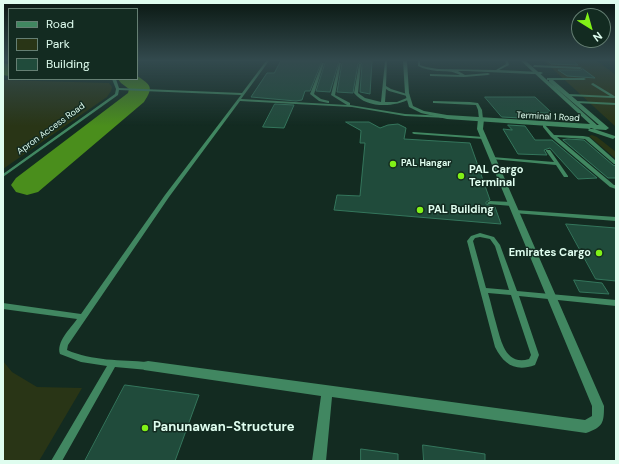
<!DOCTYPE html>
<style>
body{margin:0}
#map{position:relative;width:619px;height:464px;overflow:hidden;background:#132b21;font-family:"DM Sans",sans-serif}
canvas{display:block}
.frame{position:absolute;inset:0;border:4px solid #dffdef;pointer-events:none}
.legend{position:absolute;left:8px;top:8px;width:130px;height:72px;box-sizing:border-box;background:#132b21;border:1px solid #657f73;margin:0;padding:5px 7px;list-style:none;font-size:12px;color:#dffdef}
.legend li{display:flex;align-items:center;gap:8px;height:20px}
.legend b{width:20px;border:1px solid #657f73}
.north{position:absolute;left:571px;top:8px;width:40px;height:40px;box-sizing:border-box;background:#132b21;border:1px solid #657f73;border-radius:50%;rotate:143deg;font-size:11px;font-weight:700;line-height:16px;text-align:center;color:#dffdef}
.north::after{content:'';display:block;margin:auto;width:14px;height:18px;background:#81f117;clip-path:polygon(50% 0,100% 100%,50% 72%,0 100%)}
</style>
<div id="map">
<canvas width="619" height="464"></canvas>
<div class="frame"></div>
<ul class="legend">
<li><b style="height:5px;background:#418761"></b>Road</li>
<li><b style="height:11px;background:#293516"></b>Park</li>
<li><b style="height:11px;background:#204b3b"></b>Building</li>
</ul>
<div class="north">N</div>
</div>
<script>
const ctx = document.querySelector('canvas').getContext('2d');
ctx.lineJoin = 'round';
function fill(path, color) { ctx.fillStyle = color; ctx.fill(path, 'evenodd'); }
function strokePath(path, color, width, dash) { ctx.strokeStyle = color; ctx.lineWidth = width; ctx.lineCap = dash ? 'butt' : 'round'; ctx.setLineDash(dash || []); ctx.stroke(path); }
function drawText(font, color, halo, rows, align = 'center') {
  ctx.font = font + ' "DM Sans",sans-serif'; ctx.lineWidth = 3; ctx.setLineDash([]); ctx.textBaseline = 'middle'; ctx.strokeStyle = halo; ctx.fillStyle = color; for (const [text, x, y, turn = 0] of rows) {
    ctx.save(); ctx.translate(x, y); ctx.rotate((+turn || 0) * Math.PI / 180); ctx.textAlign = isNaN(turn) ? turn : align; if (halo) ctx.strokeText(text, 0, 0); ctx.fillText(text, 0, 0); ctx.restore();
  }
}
const green = new Path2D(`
 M544,61H597L616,75V127Z
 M3,80L109,83L112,87L111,91L107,97L3,169Z
 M592,135L597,137L616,152V159L589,136Z
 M3,361L12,372L37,387L82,388L39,461H3Z`);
const taxiway = new Path2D(`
 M3,63L9,64V76L3,75Z
 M137,76C151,85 154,87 144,102L38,192L27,195L16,192L11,185L16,178L128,93L129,89L121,83L118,79H137Z`);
const building = new Path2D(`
 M281,61H322L310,91H305L302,100L296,101L251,97L267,73H274Z
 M324,61H339L330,92L316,91L325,63Z
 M341,61H372L370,94L360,92L362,64L360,62L358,64L353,93L337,92L342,63Z
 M548,61H573L578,65L552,64Z
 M583,69L595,78L567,76L558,70H580Z
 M485,97H535L552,113H516L520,118L502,117Z
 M275,104L294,105L284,128L263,127Z
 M346,122H369L380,128L388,125L398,124L406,128L404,139L470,143L490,200L486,202V204L495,207L501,224L334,210L337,195L360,196L365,143H360L361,131Z
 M508,125L525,126L535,140H552L597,178L578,179L550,148L544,150L547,155L518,154L503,129L512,130Z
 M568,139L584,140L613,165L616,166V178H608L563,140Z
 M566,224L616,228V281L596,279Z
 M574,280L602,283L609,294L580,292Z
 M125,385L199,395L175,461H85Z
 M423,445L485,454V461H424Z
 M361,449L398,454V461H361Z`);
const service = new Path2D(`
 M266,61H269L241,99L347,105L331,95L339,63L340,62L341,63L335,95L350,103V105L405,114L447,116L449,117L447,118L405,116L352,107L240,101L169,197L68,345L67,350C92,361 121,360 148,362L151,363L152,366L151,369L148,370L115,367L62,461H51L107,366L81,362L60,354C56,342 70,329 77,319L3,309V303L81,314L165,195L241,95L119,90L118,95L3,177V174L115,94L116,89L112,79H116L119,88L242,93Z
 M385,61H387L386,86L391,89L410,95L407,96L389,91L386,89L385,102H397L409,97H410V99C394,107 367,109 354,93L359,64L360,63L361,64L358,93L365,98L381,102Z
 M418,61H420V65L426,67L438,69L496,70L506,64L505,61H508L509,65L499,70L541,72L543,73L541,74H532L466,71H458L465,75L488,73L490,74L488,75L464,77L431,76H430V74L460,75C451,70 447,72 437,71C430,70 424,69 418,66Z
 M323,62L324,63L314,94L321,99L329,101V103H328L319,101L310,94L322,63Z
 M534,65L580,67L582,68L580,69L533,67Z
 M548,78H584L586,79L584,80H547V78Z
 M593,83L616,97L614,98L568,96L566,95L568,94L610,96L592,85L591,84Z
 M433,101L470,102L478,103L482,110L483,119L481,120L479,119L478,110L476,105L434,103H433Z
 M576,101L616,103V105L577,103L575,102Z
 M543,125H545L554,135L583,136L589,137L616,161V164H614L585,139L557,137L614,185H616V189L610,187L551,137L543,127Z
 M413,132L484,137L486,138L484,139L414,134L412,133Z
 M546,150H550L568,176V177H564L556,165L492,159L490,158L492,157L554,162L546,151Z
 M490,201L512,202L515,204L512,206L488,204L487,203Z
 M515,210L616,217V221L513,213L512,212Z
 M480,233L494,237L500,245L517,291L616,300V306L519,296L539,355L535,365C516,372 504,365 495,347L467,241L471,236ZM480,237L490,239L495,246L509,290L486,288L473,241L475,238ZM488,293L511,295L531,355L529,359C505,366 501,340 496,323C493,313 491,303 488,293Z`);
const minor = new Path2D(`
 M481,117L484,119L483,129L604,406C604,423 603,427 586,433L332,397L326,461H312L321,396L144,370L142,366L144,362L148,361L585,420L592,416V406L477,129L478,119Z`);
const tertiary = new Path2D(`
 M403,61H407L409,93L413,106L424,111L447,115L590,124L521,61H526L597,125H599L549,82V80H553L609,128L606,130L447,119L421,113L409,107L405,93Z
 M591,128L615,136L616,137L613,139L589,131L588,130Z`);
const markers = [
 [393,164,4,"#81f117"],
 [461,176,4,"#81f117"],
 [420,210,4,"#81f117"],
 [599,253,4,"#81f117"],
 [145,428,4,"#81f117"]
];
const farStreetnames = [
 ["Terminal 1 Road",548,117,3],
 ["Apron Access Road",51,129,-36]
];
const farPoinames = [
 ["PAL Hangar",401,164]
];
const poiNames = [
 ["PAL Cargo",469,170],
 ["Terminal",469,183],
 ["PAL Building",428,210],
 ["Emirates Cargo",591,253,"right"]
];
const nearPoinames = [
 ["Panunawan-Structure",153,428]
];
fill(green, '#293516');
fill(taxiway, '#4a8e1c');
fill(building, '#204b3b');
strokePath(building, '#34765c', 1);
fill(service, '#418761');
fill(minor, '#418761');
fill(tertiary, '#418761');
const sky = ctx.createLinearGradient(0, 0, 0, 126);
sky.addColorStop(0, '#0a1812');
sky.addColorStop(0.48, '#334a4e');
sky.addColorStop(1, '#334a4e00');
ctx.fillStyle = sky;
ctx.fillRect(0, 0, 619, 126);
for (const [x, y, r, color] of markers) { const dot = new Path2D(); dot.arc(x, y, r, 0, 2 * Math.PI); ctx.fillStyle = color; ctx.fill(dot); strokePath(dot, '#132b21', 1.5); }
drawText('9px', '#dffdef', '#132b21', farStreetnames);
drawText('bold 9px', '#dffdef', '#132b21', farPoinames, 'left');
drawText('bold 11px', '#dffdef', '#132b21', poiNames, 'left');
drawText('bold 13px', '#dffdef', '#132b21', nearPoinames, 'left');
</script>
